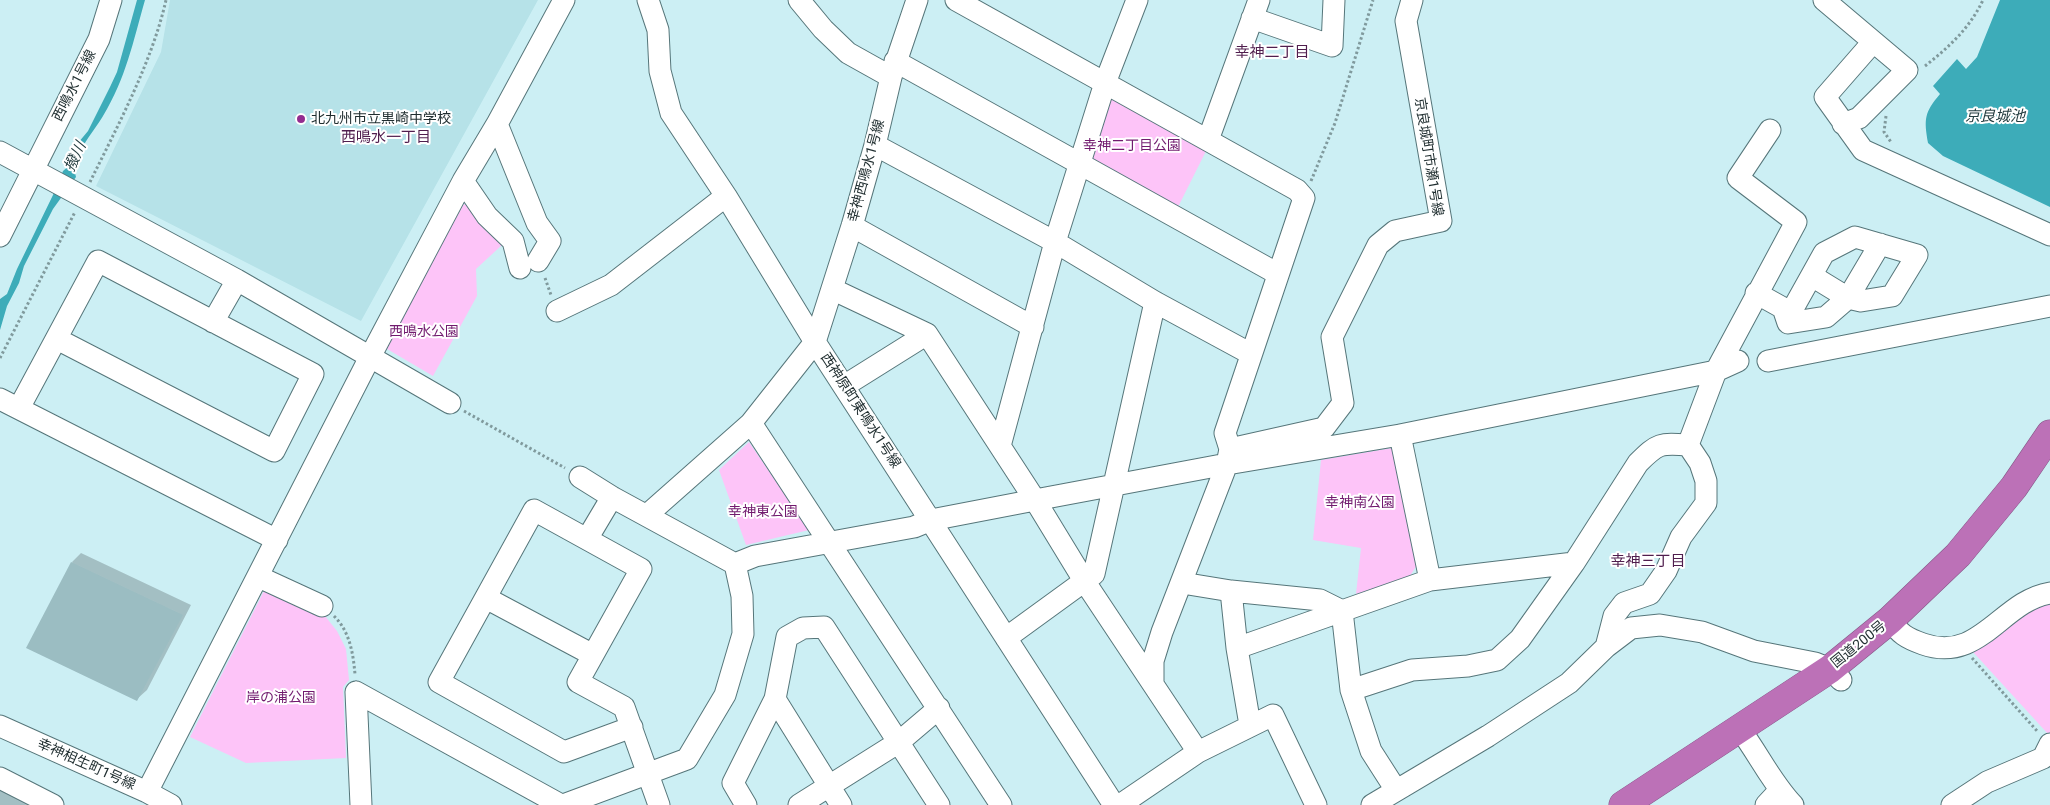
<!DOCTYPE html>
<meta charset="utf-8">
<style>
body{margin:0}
canvas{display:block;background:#cceff4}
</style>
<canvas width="2050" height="805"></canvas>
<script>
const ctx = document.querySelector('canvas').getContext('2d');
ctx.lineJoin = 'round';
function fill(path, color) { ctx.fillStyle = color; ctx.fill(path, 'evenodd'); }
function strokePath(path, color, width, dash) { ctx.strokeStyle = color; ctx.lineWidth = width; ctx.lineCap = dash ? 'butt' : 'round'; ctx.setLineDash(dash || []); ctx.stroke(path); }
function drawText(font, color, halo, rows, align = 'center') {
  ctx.font = font + ' Roboto,"Noto Sans JP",sans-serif'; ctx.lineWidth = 4; ctx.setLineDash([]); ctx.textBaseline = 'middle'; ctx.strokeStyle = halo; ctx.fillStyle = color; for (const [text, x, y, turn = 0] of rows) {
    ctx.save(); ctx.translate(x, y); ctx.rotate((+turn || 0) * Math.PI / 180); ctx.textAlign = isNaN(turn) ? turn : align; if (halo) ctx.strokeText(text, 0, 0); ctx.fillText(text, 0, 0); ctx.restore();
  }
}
const built = new Path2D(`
 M170,0H538L361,321L96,186L161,52Z`);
const green = new Path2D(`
 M1113,98L1207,149L1178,207L1095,164L1092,155L1107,102Z
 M464,204L473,209L502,245L476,269L477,296L433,376L382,346Z
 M749,442L809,530L746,545L719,470Z
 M1392,448L1417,565L1408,579L1356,594L1361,548L1313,540L1321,460Z
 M264,591L325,616L337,631L346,649L349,680L343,687L346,758L246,763L190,737Z
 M2050,602V732L2048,734L1973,652L2036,606Z`);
const water = new Path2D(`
 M137,0H145C133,42 126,78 103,116C93,133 70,157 76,177L53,209L24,266L19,283L7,306L0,330V299L7,294L17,269L53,195L63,171L71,164L78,143L88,131L110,87L117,72Z
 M2000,0H2050V207L1943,156L1928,143C1924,119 1924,113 1940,94L1933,86L1957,59L1966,69L1977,57Z`);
const shadow = new Path2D(`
 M81,553L191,605L147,690L137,699L72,562Z
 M0,784L44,805H0Z`);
const building = new Path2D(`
 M71,562L183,615L137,701L26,648Z`);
const path = new Path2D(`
 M1925,66C1948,48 1970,28 1983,0
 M1886,116L1884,132L1891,142
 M1311,181L1335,123L1373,0
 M90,182C118,125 152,62 166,0
 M545,278L551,295
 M0,358L75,212
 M464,411L565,468
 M334,616C350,632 353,653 355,674
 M1972,658L2038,732`);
const minor = new Path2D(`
 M648,0L658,30L660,71L671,113L726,196L815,342L1114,805
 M799,0L823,29L848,53L891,77
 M956,0L1297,190L1304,198L1225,433L1230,449L1227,464L1162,632L1153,661V683
 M1824,0L1907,70L1859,118L1843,124
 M1252,18L1332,46L1334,0
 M1873,42L1825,97L1863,150L2050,235
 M895,61L1278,274
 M497,124L537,223L550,241L538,261
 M1208,140L1259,0
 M875,145L1055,242L1155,302L1251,354
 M0,152L237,280L450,403
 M463,181L487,216L513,241L520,268
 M852,226L1033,327
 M0,236L99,39L111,0
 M1812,276L1848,298L1880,244
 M832,289L927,334L1035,500L1085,582L1198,752
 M1756,293L1783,308L1788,323L1826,317L1848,298L1861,301L1892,296L1917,255L1855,237L1824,253L1795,305
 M557,311L611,285L726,196
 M213,322L237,280
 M1768,361L2050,306
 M844,386L927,334
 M0,399L277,540
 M19,408L98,261L313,374L274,451L57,339
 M751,423L1001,805
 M1400,435L1430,580
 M1688,445L1716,371L1796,222L1738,178L1770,130
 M1000,446L1055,242L1105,83L1137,0
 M1230,449L1324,428L1343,403L1332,337L1378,245L1395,231L1441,221L1406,21L1412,0
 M647,515L751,423L815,342L852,226L875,145L891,77L917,0
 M587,539L612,497
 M735,564L755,556L914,527L931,520L1035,500L1227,464L1400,435L1716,371L1738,361
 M259,577L322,606
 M1182,583L1231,591L1320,600L1342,611L1237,648
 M1231,591L1237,648L1250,725
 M486,598L593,655
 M1890,620C1900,634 1906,638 1923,644C1980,664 2001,601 2050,593
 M1006,638L1094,574L1155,302
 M1606,647L1614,616L1624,603L1650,594L1666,571L1681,537L1706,503V481L1700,463L1688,445
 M1351,690L1412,670L1468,666L1497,660L1520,639L1574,563L1638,463C1658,443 1660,443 1688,445
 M356,692L561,805
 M356,692L361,805
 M0,726L147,792L171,805
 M632,727L564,752L439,682L534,510L641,569L578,682L624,707L659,805
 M1739,728C1758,753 1771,782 1793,805
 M0,778L53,805
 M1396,790L1371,751L1351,690L1342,611L1430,580L1574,563
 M147,792L370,357L463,181L497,124L564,0
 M563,805L687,759L725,695L743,634L742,596L735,564L612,497L580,477
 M746,805L733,783L775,699
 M799,805L899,742L939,708
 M841,805L775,699L787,637L803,628L824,627L939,805
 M1120,805L1198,752L1273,715L1316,805
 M1372,805L1488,736L1569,683L1606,647L1631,628L1660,625L1702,632L1754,651L1815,663L1830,669L1841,680
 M1766,805L1779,791
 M1952,805L1987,782L2043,758L2050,744`);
const highway = new Path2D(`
 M1623,805L1830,669L1890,620L1958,555L2014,487L2050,434`);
const markers = [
 [301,119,5,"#932c90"]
];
const streetNames = [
 ["西鳴水1号線",75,86,-63],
 ["京良城町市瀬1号線",1428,157,81],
 ["幸神西鳴水1号線",867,171,-75],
 ["西神原町東鳴水1号線",860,411,57],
 ["国道200号",1859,645,-39],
 ["幸神相生町1号線",86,765,24]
];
const poiNames = [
 ["北九州市立黒崎中学校",311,119]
];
const parkNames = [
 ["幸神二丁目公園",1132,146],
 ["西鳴水公園",424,332],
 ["幸神南公園",1360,503],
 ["幸神東公園",763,512],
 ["岸の浦公園",281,698]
];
const neighbourhoodNames = [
 ["幸神二丁目",1272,53],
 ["西鳴水一丁目",386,138],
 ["幸神三丁目",1648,562]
];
const waterNames = [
 ["京良城池",1995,117],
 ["撥川",76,157,-65]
];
fill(built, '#b6e2e8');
fill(green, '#fdc4f8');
fill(water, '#3dacb9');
fill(shadow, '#0003');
fill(building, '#9bbdc2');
strokePath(minor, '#56767a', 23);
strokePath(highway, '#855987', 29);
strokePath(path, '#809a9d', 3, [2.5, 2.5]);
strokePath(minor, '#fff', 21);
strokePath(highway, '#bc71b7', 28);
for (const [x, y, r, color] of markers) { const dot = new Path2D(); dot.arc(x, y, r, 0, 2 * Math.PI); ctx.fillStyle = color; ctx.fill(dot); strokePath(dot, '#fff', 2); }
drawText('14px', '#1f2d2f', '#fff', streetNames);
drawText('14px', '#1f2d2f', '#fff', poiNames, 'left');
drawText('14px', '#721b6f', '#fff', parkNames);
drawText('15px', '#501e4e', '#fff', neighbourhoodNames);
drawText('italic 15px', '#243d40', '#fff', waterNames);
</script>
